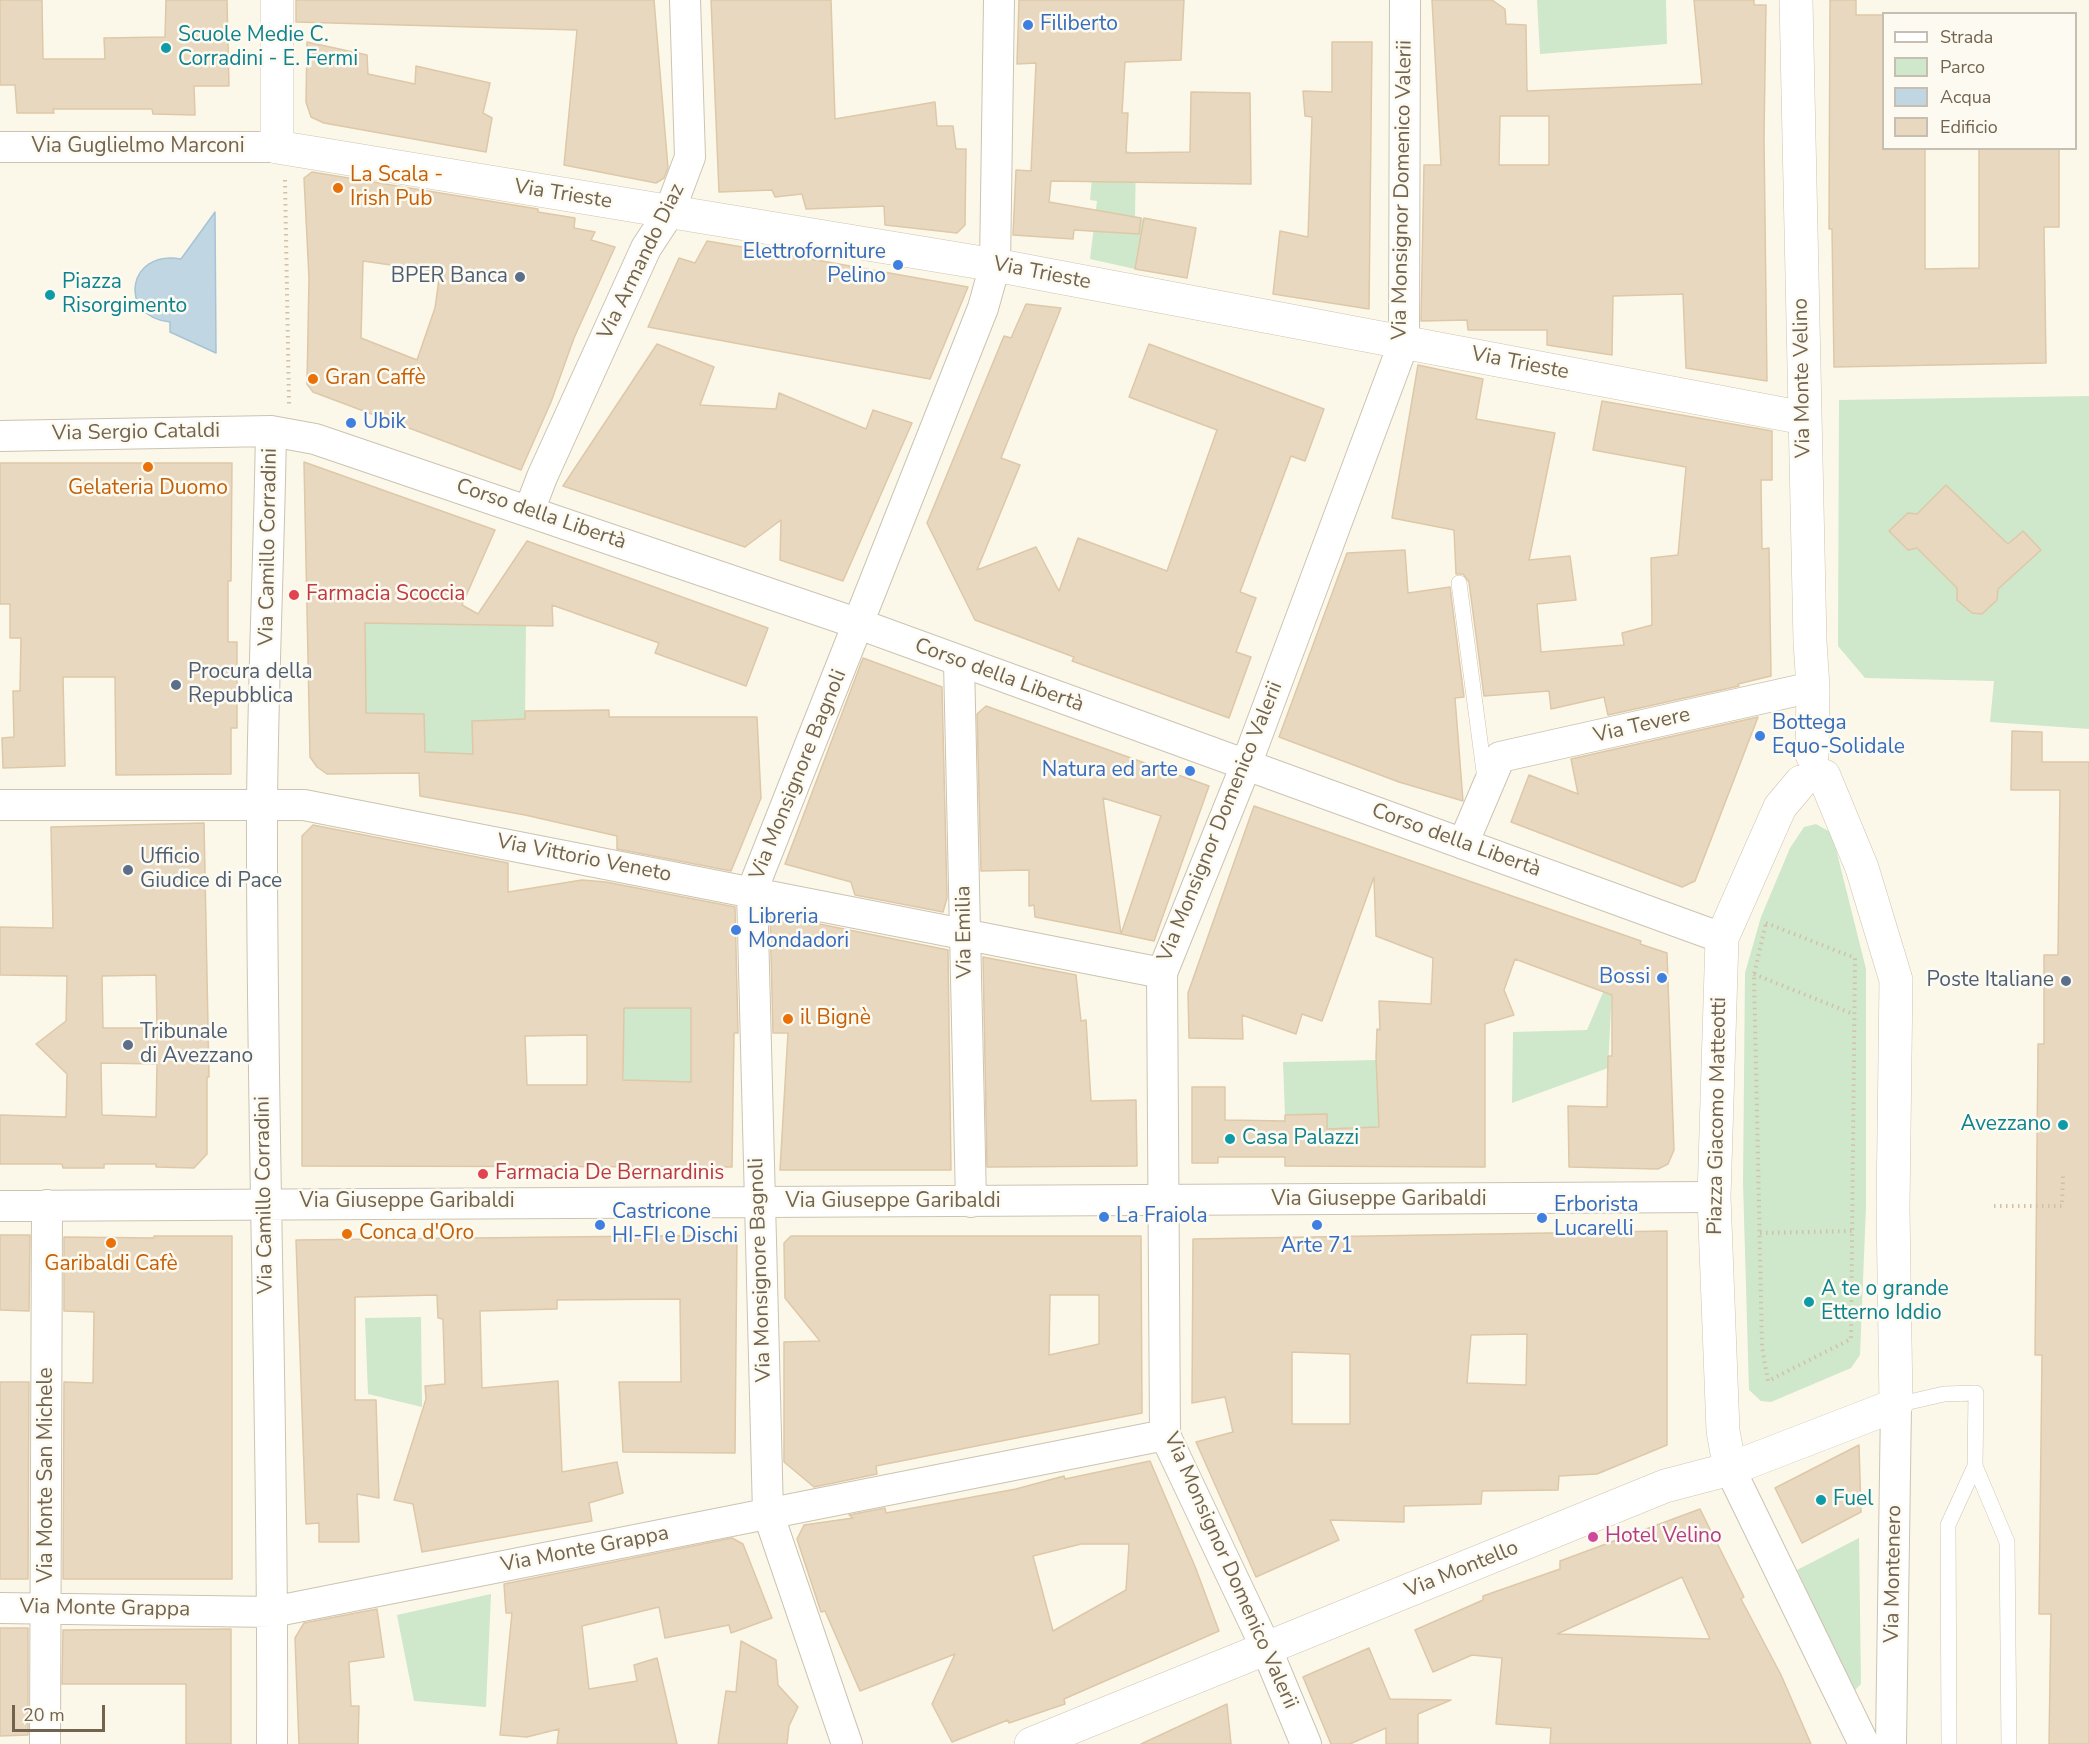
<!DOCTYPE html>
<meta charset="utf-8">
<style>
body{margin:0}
#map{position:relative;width:2089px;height:1744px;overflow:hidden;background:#fbf8ea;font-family:"Nunito Sans",sans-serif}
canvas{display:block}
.legend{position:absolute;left:1882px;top:12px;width:195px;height:138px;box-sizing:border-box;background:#fdfbf1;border:2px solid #c6bfb1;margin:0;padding:8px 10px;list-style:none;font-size:18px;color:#736450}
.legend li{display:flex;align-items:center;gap:12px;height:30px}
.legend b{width:30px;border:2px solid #c6bfb1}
.scale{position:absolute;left:12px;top:1705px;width:93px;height:27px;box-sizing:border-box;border:3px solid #736450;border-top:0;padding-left:8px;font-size:18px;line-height:21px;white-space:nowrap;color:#736450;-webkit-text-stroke:4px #fdfbf1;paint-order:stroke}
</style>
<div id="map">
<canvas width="2089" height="1744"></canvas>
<ul class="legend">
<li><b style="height:8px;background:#fff"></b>Strada</li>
<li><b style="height:16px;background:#cfe7ca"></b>Parco</li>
<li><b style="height:16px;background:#c0d6e3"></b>Acqua</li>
<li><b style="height:16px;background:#e8d8c0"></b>Edificio</li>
</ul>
<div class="scale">20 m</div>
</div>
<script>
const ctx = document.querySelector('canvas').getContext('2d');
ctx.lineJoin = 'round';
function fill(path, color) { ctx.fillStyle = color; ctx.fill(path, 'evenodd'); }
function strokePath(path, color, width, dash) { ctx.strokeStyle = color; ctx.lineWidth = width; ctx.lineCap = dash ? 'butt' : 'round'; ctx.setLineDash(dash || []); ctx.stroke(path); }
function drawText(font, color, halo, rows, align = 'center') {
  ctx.font = font + ' "Nunito Sans",sans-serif'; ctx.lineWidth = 5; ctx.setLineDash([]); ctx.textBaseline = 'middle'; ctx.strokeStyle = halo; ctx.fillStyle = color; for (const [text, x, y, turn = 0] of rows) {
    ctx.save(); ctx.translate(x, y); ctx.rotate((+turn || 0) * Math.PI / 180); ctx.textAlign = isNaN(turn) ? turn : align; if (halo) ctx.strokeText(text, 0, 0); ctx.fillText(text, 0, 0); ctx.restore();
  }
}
const green = new Path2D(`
 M1537,0H1666L1667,44L1540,54Z
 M1126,151L1136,153L1135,217L1144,219L1135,269L1090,259L1097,201L1090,200L1093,168Z
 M2089,396V729L1990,722L1994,681L1865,678L1838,646L1839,400ZM1946,486L2008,544L2023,531L2041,550L1998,589L1997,600L1957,588L1917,548L1908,550L1895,536L1894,527L1908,513L1917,514Z
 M365,623L526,626L525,719L473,721V754L425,752L424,714L366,713Z
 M1816,824L1832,833L1866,969V1206L1860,1355L1851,1368L1771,1402L1761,1401L1749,1390L1743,1183L1745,973L1761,917L1790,848L1804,827Z
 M1613,969L1608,1068L1512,1103L1513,1032L1587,1030Z
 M662,999L663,1008H691V1082L624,1080V1001Z
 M1378,1060L1379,1127L1327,1129V1114L1285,1115L1283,1062Z
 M421,1317L422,1407L368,1394L365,1318Z
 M1859,1538L1861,1684L1854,1691L1797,1570Z
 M491,1594L486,1707L414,1701L397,1615Z`);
const water = new Path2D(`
 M215,212L216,353L170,332V322C117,317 127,249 181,259Z`);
const building = new Path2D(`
 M0,0H42L43,59H105L104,38L165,37L166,0H227L229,86H194L195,115L153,114L152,109H53L54,113H17L15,85H0Z
 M296,0H654L668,168L664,178L656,183L564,165L577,30L296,22Z
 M711,0H831L835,119L935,102L937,126H953L956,149H966L965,225L957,233L885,225L884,206L806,209L802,194L775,197L772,190L719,192Z
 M1019,0H1184L1181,60L1125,62L1122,113H1128L1126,153L1190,152L1191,92L1250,93L1251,184L1051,181L1049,202L1141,218L1139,234L1074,230L1073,239L1013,235L1016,170L1031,171L1036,63L1017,64Z
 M1432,0H1492L1505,9L1506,24L1526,25L1527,91L1702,84L1694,0H1754V5H1766L1764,137L1767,381L1686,368L1683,294L1613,296L1612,355L1547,345V330H1468L1467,320L1421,321L1424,165H1441ZM1500,116H1549V165H1499Z
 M1830,0H1856V15H1884V148H1925V269L1979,268V148H2059V227H2044L2046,363L1834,367L1832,229H1829Z
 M307,42L367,55L368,74L415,84L416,66L490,83L483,113L492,118L486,152L324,123L311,117L306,102Z
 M1332,42H1372L1369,309L1273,294L1280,231L1308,237L1312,117L1305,116L1303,91L1332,92Z
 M312,172L538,209V212L575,218L574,228L595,232L591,240L615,247L574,338L551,402L521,470L313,392L307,384L309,278L304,178ZM363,261L440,272L435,308L417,360L361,338Z
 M1144,218L1196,228L1187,278L1135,269Z
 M707,241L760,250L968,287L930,379L648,327L679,258L695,263Z
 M1026,304L1061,308L1001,458L1020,465L977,570L1036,547L1059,591L1078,538L1167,571L1217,430L1129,397L1149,344L1324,409L1305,461L1291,456L1240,592L1256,598L1236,652L1251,657L1229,718L1072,661L1074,657L975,620L927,523L1004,336L1011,338Z
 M657,344L714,367L700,405L776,409L779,393L866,429L873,410L912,423L843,581L780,560L781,520L745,547L563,486Z
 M1418,365L1483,379L1476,419L1555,433L1529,560L1570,556L1576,600L1537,604L1541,652L1624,645L1622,633L1652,625L1651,558L1678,555L1686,467L1593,450L1602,401L1772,431V480H1761L1762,549L1769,548L1771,676L1738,684L1739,686L1608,715L1604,697L1551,709L1549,691L1484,696L1469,582L1463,574H1456L1454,530L1392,518Z
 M304,462L495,530L462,605L478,614L527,541L768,628L746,686L655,653L659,643L552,605L553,626L365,623L366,713L424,714L425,752L473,754L472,721L525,719V711L609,710V717H757L761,798L731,871L617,849V836L525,815L420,796L419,773L327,774L317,767L310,757Z
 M0,463H232L231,581H228V642H237V728H231V774L116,775L115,677H63L65,766L3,768L2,738L14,737L13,691H20L21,638H10V604H0Z
 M1946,485L2008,544L2023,531L2041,550L1998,589L1997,600L1982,614L1972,613L1957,600V588L1917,548L1908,550L1889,531L1908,513L1917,514Z
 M1405,550L1408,593L1450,587L1464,697L1455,698L1463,801L1399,782L1279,737L1347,553Z
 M863,658L942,687L947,898L943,912L855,895L851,882L785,864Z
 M986,706L1209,786L1154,941L1121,934L1161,816L1103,798L1121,934L1035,917L1034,905L1029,906V870L981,871L977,714Z
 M1758,717L1695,881L1682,887L1511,822L1529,775L1578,794L1571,759Z
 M2012,731L2042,732V762H2089V1744H2049L2051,1614H2039L2042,1355H2035L2038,1044H2044V955H2058L2060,790H2011Z
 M1254,806L1641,941L1640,944L1667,953L1674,1150L1668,1164L1658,1169L1569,1167L1568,1106L1607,1107L1608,1056H1612V995L1515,959L1504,990L1514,1015L1485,1024V1167L1285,1166V1157H1218V1163H1192V1087H1225V1120L1285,1121V1115L1327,1114V1129L1379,1127L1376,1057L1377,1029L1380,1030L1379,1001L1431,1004L1433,958L1376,936L1374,877L1322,1021L1302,1014L1296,1034L1242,1015L1243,1039L1189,1038L1188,993Z
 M204,823L209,1077H207V1154L194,1168L156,1167V1164H104V1168H63L62,1164H0V1115L66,1117L67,1074L36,1044L66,1021L67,976L0,975V927L53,928L51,827ZM156,975L157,1028H103L102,976ZM101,1063L157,1064L156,1117L102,1115Z
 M313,825L508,863V892L582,880L606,882L735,907L738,1033H734L732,1167L302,1166V836ZM624,1008H691V1082L623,1080ZM587,1035V1085H527L525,1036Z
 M770,914L948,950L951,1170H780L788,1033H773Z
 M983,957L1076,975L1081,1021L1086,1020L1091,1101L1136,1100L1137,1166L987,1167Z
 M1667,1231V1445L1597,1474L1559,1476L1558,1490L1482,1491L1481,1504L1404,1506V1522L1330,1520L1339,1540L1256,1577L1196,1442L1233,1432L1225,1397L1192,1403L1193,1239ZM1527,1334L1526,1385L1467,1383L1471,1335ZM1292,1352L1350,1354V1424H1292Z
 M0,1235H30L29,1311L0,1310Z
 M737,1235L735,1453L623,1452L619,1382H681L680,1299L557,1300V1309L480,1311L482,1388L558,1381L562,1472L617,1462L623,1493L589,1503L592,1521L422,1552L413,1504L394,1500L426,1399L425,1386L445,1384L443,1319L438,1318L437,1295L355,1297V1400H376L379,1498L357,1494L359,1542H319V1523L306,1524L296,1240Z
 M154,1236H232V1579H63L64,1382L93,1383L94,1312L64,1311V1237L154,1238Z
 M791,1236H1141L1142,1413L876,1466L877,1474L814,1487L784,1462V1342L820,1341L785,1298L784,1243ZM1050,1295H1099V1344L1049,1355Z
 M0,1382H29L28,1579H0Z
 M1859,1445L1861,1512L1802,1543L1775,1488Z
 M1150,1461L1196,1569L1219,1631L1064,1699L1065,1704L1009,1723L1008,1720L952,1742L932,1704L955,1654L860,1691L825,1611L821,1612L797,1539L804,1525L853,1518L849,1515L885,1508L886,1513L1016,1489L1064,1476L1065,1479ZM1081,1544H1129L1126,1590L1053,1631L1033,1556Z
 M1700,1509L1744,1597L1741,1599L1781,1675L1811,1744H1550L1551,1728L1496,1724L1502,1658L1472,1655L1433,1672L1415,1630L1483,1600V1596L1560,1569V1561ZM1682,1577L1710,1639L1557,1634Z
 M732,1538L743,1544L772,1618L731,1633L729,1625L665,1638L659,1607L582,1626L589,1689L637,1681L634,1665L657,1658L677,1744H557L559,1729L527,1737L500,1735L512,1613H506L504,1584Z
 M377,1609L384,1657L349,1662L351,1706H359L358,1744H299L295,1638L304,1623Z
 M0,1628H28V1735L0,1736Z
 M231,1629V1744H186V1684H62L63,1630Z
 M741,1641L776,1660L778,1685L798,1707L789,1726L787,1744H718L726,1691L736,1692Z
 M1369,1648L1390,1699L1451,1700L1418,1714V1744H1386V1728L1350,1744H1331L1303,1677Z
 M1227,1704L1231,1744H1141Z`);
const path = new Path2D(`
 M285,180L289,404
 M1766,923L1855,958L1851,1339L1768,1381L1762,1347L1754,974Z
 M1754,974L1853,1014
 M1994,1206H2062L2063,1174
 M1760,1233L1852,1231`);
const lane = new Path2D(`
 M1459,583L1485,779
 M1896,1405L1944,1394L1976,1393L1975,1466L1948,1525L1949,1744
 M1975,1466L2007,1542L2009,1744`);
const street = new Path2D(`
 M0,147H277
 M271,431C269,556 263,682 262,807C261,1119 274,1432 272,1744
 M0,436L271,431L315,439L859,624L1722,938
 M529,511L542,477L646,248L669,213L690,157L685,0
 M959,662L971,1202
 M0,805H304L1162,973
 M1463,844L1500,757L1813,687
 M0,1206C571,1201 1143,1202 1714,1197
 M1730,1469L1864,1744
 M0,1608L272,1612L1165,1435
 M45,1744L47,1205
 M847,1744L768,1513L752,891L983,308L995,265L999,0
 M1306,1744L1267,1650L1165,1435L1162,973L1246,765L1404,342L1405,0
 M1891,1744L1896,1405`);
const secondary = new Path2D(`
 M277,0V147L995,265L1804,418
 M1796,0L1810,642L1813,687L1812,755
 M1730,1469L1723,1431L1714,1197L1722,938L1780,807L1801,782
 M1031,1744L1665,1486L1730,1469L1896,1405L1893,1208L1896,980L1862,868L1824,776`);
const markers = [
 [1028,25,6,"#3f7fe0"],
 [166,48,6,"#0f9aa8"],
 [338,188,6,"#e8710a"],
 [898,265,6,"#3f7fe0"],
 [520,277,6,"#5c6f8a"],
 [50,295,6,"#0f9aa8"],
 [313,379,6,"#e8710a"],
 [351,423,6,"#3f7fe0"],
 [148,467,6,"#e8710a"],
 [294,595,6,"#e0444e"],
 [176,685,6,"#5c6f8a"],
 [1760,736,6,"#3f7fe0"],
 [1190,771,6,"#3f7fe0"],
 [128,870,6,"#5c6f8a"],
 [736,930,6,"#3f7fe0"],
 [1662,978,6,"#3f7fe0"],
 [2066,981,6,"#5c6f8a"],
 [788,1019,6,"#e8710a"],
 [128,1045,6,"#5c6f8a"],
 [2063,1125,6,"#0f9aa8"],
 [1230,1139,6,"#0f9aa8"],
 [483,1174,6,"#e0444e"],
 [1104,1217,6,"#3f7fe0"],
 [1542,1218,6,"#3f7fe0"],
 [600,1225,6,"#3f7fe0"],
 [1317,1225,6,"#3f7fe0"],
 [347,1234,6,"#e8710a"],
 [111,1243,6,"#e8710a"],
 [1809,1302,6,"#0f9aa8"],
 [1821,1500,6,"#0f9aa8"],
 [1593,1537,6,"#d1479c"]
];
const shopNames = [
 ["Filiberto",1040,25],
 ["Elettroforniture",886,253,"right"],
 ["Pelino",886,277,"right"],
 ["Ubik",363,423],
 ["Bottega",1772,724],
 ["Equo-Solidale",1772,748],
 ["Natura ed arte",1178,771,"right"],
 ["Libreria",748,918],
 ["Mondadori",748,942],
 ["Bossi",1650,978,"right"],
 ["Erborista",1554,1206],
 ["Lucarelli",1554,1230],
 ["Castricone",612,1213],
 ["HI-FI e Dischi",612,1237],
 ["La Fraiola",1116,1217],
 ["Arte 71",1317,1247,"center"]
];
const cultureNames = [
 ["Scuole Medie C.",178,36],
 ["Corradini - E. Fermi",178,60],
 ["Piazza",62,283],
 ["Risorgimento",62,307],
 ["Avezzano",2051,1125,"right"],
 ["Casa Palazzi",1242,1139],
 ["A te o grande",1821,1290],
 ["Etterno Iddio",1821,1314],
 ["Fuel",1833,1500]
];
const streetNames = [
 ["Via Guglielmo Marconi",138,147],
 ["Via Monsignor Domenico Valerii",1403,190,-89],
 ["Via Trieste",563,195,9],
 ["Via Armando Diaz",642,262,-64],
 ["Via Trieste",1042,274,11],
 ["Via Trieste",1520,364,11],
 ["Via Monte Velino",1803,378,-91],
 ["Via Sergio Cataldi",136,433,-1],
 ["Corso della Libertà",541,515,19],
 ["Via Camillo Corradini",269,547,-89],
 ["Corso della Libertà",999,676,20],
 ["Via Tevere",1642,726,-13],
 ["Via Monsignore Bagnoli",799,775,-68],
 ["Via Monsignor Domenico Valerii",1221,822,-68],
 ["Corso della Libertà",1456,841,20],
 ["Via Vittorio Veneto",584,859,11],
 ["Via Emilia",965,932,-91],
 ["Piazza Giacomo Matteotti",1718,1116,-89],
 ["Via Camillo Corradini",265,1195,-91],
 ["Via Giuseppe Garibaldi",1379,1200],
 ["Via Giuseppe Garibaldi",407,1202],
 ["Via Giuseppe Garibaldi",893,1202],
 ["Via Monsignore Bagnoli",761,1270,-92],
 ["Via Monte San Michele",47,1475,-90],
 ["Via Monte Grappa",585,1550,-11],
 ["Via Montello",1462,1570,-22],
 ["Via Monsignor Domenico Valerii",1230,1571,66],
 ["Via Montenero",1894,1574,-89],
 ["Via Monte Grappa",105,1609,1]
];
const foodNames = [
 ["La Scala -",350,176],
 ["Irish Pub",350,200],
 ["Gran Caffè",325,379],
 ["Gelateria Duomo",148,489,"center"],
 ["il Bignè",800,1019],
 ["Conca d'Oro",359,1234],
 ["Garibaldi Cafè",111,1265,"center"]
];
const serviceNames = [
 ["BPER Banca",508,277,"right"],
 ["Procura della",188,673],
 ["Repubblica",188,697],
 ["Ufficio",140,858],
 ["Giudice di Pace",140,882],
 ["Poste Italiane",2054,981,"right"],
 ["Tribunale",140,1033],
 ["di Avezzano",140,1057]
];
const healthNames = [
 ["Farmacia Scoccia",306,595],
 ["Farmacia De Bernardinis",495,1174]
];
const hotelNames = [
 ["Hotel Velino",1605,1537]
];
fill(green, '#cfe7ca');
fill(water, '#c0d6e3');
strokePath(water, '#a8c3d3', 1.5);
fill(building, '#e8d8c0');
strokePath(building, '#dec8a7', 1.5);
strokePath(lane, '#ccc3b1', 16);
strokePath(street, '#ccc3b1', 32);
strokePath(secondary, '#cec3af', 34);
strokePath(path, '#d2c1a8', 4, [1.5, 4.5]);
strokePath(lane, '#fff', 15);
strokePath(street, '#fff', 30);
strokePath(secondary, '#fff', 33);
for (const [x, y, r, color] of markers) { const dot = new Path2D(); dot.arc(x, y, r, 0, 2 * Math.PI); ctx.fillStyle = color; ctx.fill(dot); strokePath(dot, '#fdfbf1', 2); }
drawText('21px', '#366cbe', '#fdfbf1', shopNames, 'left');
drawText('21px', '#0d838f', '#fdfbf1', cultureNames, 'left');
drawText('21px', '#736450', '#fdfbf1', streetNames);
drawText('21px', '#c56008', '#fdfbf1', foodNames, 'left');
drawText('21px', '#4e5e75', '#fdfbf1', serviceNames, 'left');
drawText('21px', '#be3a42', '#fdfbf1', healthNames, 'left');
drawText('21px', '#b23c85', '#fdfbf1', hotelNames, 'left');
</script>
